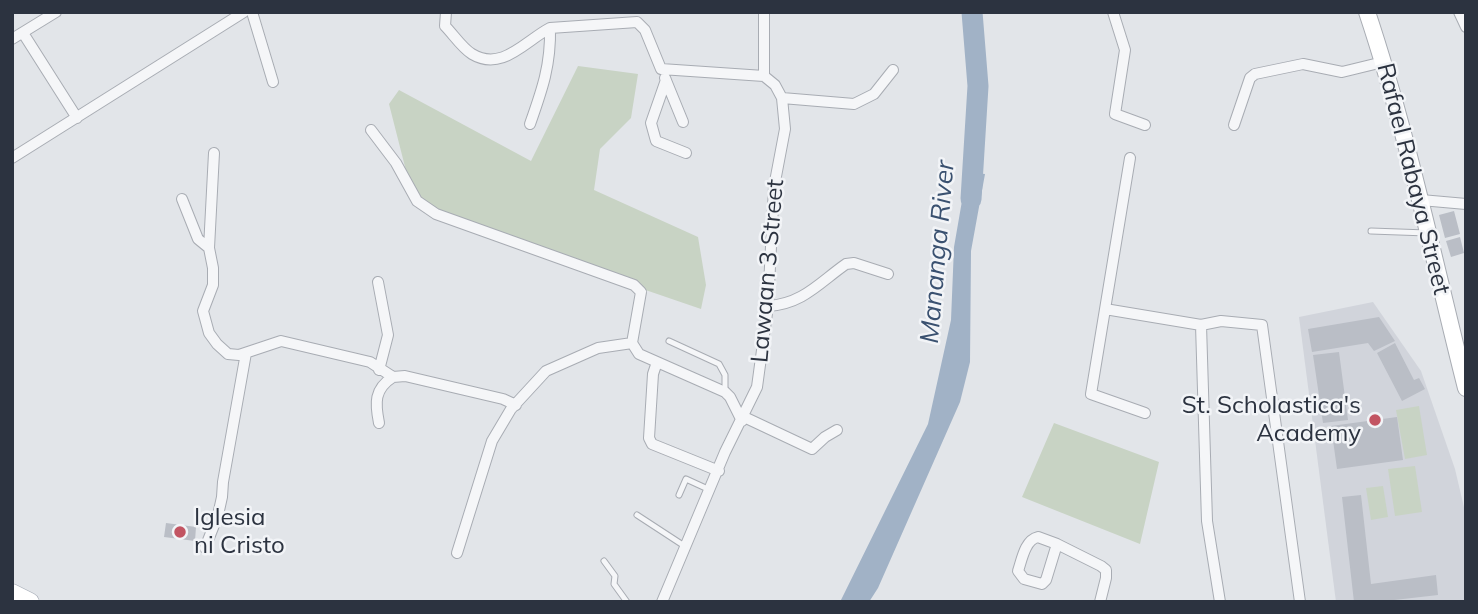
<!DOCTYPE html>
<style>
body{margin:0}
#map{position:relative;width:1478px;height:614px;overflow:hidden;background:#e2e5e9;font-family:Mulish,sans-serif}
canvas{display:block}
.frame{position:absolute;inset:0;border:14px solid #2c3340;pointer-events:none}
</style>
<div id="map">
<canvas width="1478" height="614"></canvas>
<div class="frame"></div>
</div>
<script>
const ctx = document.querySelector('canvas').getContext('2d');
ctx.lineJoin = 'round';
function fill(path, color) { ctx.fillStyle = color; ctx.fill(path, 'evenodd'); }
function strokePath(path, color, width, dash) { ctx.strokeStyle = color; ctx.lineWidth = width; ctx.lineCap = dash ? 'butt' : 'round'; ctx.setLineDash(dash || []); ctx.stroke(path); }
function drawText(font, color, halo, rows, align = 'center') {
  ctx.font = font + ' Mulish,sans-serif'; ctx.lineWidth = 5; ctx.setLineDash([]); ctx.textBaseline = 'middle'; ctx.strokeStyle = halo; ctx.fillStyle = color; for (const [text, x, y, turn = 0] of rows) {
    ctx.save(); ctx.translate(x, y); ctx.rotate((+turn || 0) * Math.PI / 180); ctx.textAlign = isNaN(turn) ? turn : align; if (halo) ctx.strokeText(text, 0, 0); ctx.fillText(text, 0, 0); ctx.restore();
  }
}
const built = new Path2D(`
 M1373,302L1421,371L1455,469L1466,516V602H1336L1299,317Z`);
const green = new Path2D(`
 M578,66L638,74L631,118L600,149L594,190L698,237L706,285L701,309L444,221L415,206L389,104L399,90L531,161Z
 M1419,406L1427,455L1405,459L1396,410Z
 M1054,423L1159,462L1140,544L1022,497Z
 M1415,466L1422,512L1395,516L1388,469Z
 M1383,486L1388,517L1371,520L1366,488Z`);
const water = new Path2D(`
 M967,172L985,174L971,251L970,362L960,402L878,588L869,602H840L928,424L951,320L954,247Z`);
const river = new Path2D(`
 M971,199L978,86L972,12`);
const building = new Path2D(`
 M1454,211L1460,234L1445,238L1439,215Z
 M1460,237L1464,253L1451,257L1446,241Z
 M1379,317L1395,341L1374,351L1368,343L1312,352L1308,329Z
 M1395,343L1414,380L1419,378L1425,389L1402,401L1377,353Z
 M1339,352L1348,420L1323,423L1313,355Z
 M1397,417L1403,460L1337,469L1331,426Z
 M1361,495L1371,584L1436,575L1438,595L1377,602H1354L1342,497Z
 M166,523L196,527L195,541L164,537Z`);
const service = new Path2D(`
 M1371,231L1427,233
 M669,341L719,364L725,375V391
 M679,495L686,479L710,490
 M637,515L686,547
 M604,561L615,576L614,584L627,602`);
const minor = new Path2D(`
 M252,12L273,82
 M446,12L445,26C453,34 462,48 472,54C502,72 525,41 550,28L637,22L645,30L661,69L764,76
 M1113,12L1125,50L1115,114L1145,125
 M1459,12L1466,27
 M23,33L77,118
 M12,39L56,12
 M665,78L683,122
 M666,80L651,123L656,141L686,153
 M782,98L854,104L874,94L893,70
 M530,124C542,90 551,65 550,28
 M1234,125L1250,78L1255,74L1303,64L1342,72L1383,62
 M371,130L396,163L417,201L436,214L634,285L641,292L632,343L639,354L725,392L730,397L742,421
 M214,153L209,248L213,268V285L203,311L209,333L217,344L228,354L239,355L281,341L370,362L393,377L405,376L503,399L516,405
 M12,158L244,12
 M1130,158L1091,394L1145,413
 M182,199L198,239L209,248
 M1421,200L1466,204
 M378,282L388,335L379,370
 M768,306C803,304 820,282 846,264L854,263L888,274
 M1105,309L1201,325L1221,321L1262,325L1300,602
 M1201,325L1207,521L1220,602
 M657,362L653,374L649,438L652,444L719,471
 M744,417L812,449L825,437L837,430
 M379,423C375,403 374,389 393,377
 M1038,537L1057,544L1046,580L1042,584L1024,579L1018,571C1022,559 1025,540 1038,537Z
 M1057,544L1101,566L1106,570V578L1100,602
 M205,548L218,515L222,497L223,482L246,353
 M457,553L492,441L511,409L546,371L598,348L632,343
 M662,602L725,452L757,387L768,306L774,187L785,129L782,98L775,85L764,76V12`);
const secondary = new Path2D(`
 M1367,12C1408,135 1434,262 1466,388`);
const primary = new Path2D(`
 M12,593L30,602`);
const markers = [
 [1375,420,7,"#c25462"],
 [180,532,7,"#c25462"]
];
const streetNames = [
 ["Rafael Rabaya Street",1413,179,76],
 ["Lawaan 3 Street",768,271,-85]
];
const poiNames = [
 ["St. Scholastica's",1361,406],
 ["Academy",1361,434],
 ["Iglesia",194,518,"left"],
 ["ni Cristo",194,546,"left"]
];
const waterNames = [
 ["Mananga River",938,252,-85]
];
fill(built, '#d1d4db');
fill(green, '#c8d3c4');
fill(water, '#a1b2c6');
strokePath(river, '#a1b2c6', 21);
fill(building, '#babec6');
strokePath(service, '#a8acb3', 7);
strokePath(minor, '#a8acb3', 12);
strokePath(secondary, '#a8acb3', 18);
strokePath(primary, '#a3a9b4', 19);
strokePath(service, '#f5f6f8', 5);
strokePath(minor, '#f5f6f8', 10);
strokePath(secondary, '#fff', 16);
strokePath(primary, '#fff', 18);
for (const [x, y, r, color] of markers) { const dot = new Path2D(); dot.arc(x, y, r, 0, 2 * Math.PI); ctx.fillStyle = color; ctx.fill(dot); strokePath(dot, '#f2f4f7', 2.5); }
drawText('24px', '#2c3340', '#f2f4f7', streetNames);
drawText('24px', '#2c3340', '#f2f4f7', poiNames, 'right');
drawText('italic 26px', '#3a5170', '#f2f4f7', waterNames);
</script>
